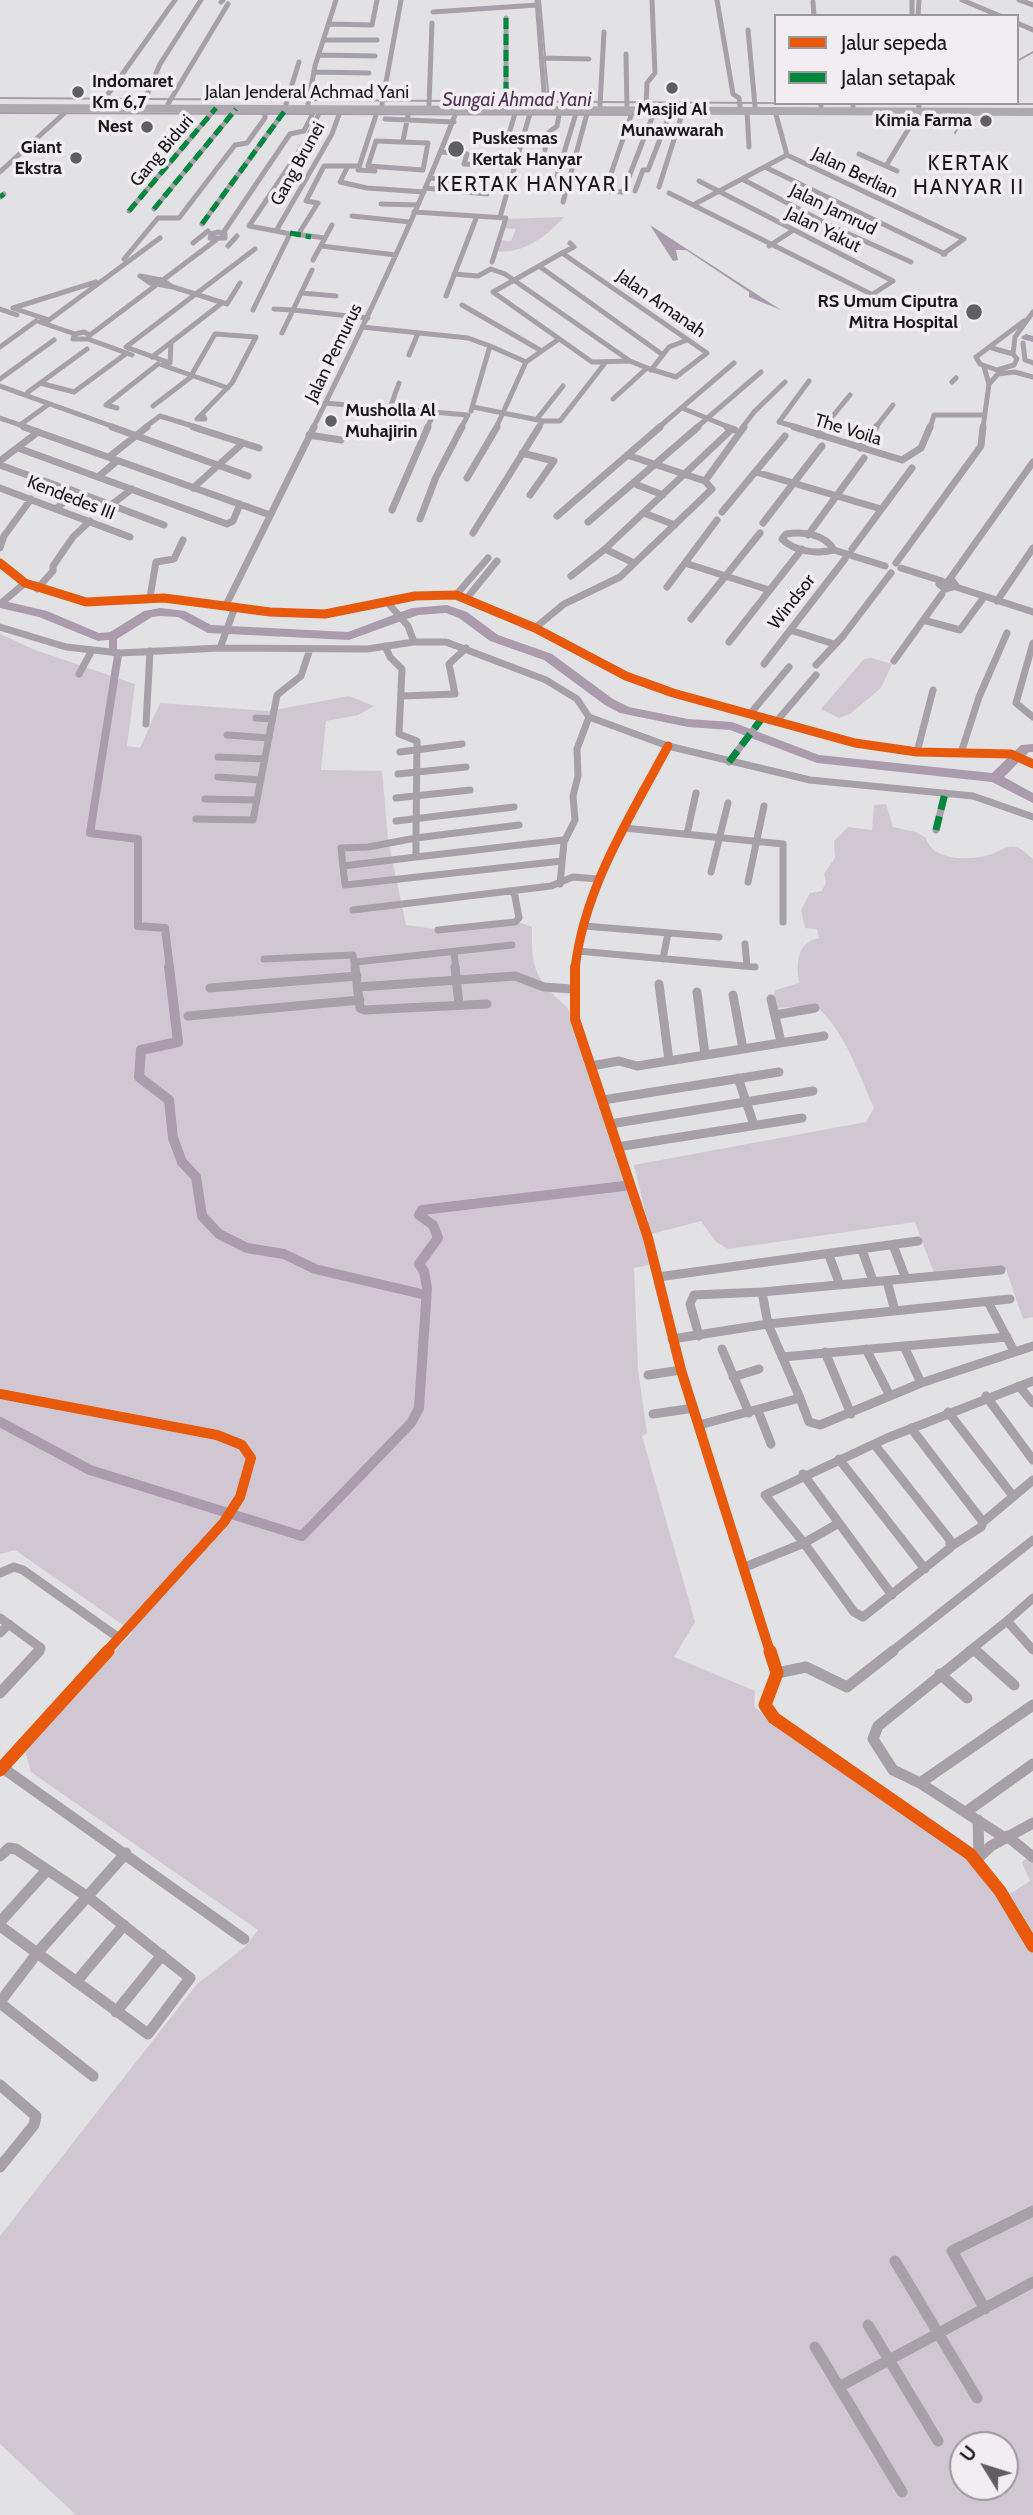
<!DOCTYPE html>
<style>
body{margin:0}
#map{position:relative;width:1033px;height:2515px;overflow:hidden;background:#e2e1e3;font-family:Cabin,sans-serif}
canvas{display:block}
.legend{position:absolute;left:774px;top:14px;width:245px;height:91px;box-sizing:border-box;background:#f1edf1;border:2px solid #9b989b;margin:0;padding:9px 12px;list-style:none;font-size:21px;color:#19181a}
.legend li{display:flex;align-items:center;gap:14px;height:35px}
.legend b{width:35px;border:2px solid #9b989b}
.north{position:absolute;left:949px;top:2431px;width:70px;height:70px;box-sizing:border-box;background:#f1edf1;border:2px solid #9b989b;border-radius:50%;rotate:308deg;font-size:19px;font-weight:700;line-height:28px;text-align:center;color:#19181a}
.north::after{content:'';display:block;margin:auto;width:24px;height:32px;background:#5f5e60;clip-path:polygon(50% 0,100% 100%,50% 72%,0 100%)}
</style>
<div id="map">
<canvas width="1033" height="2515"></canvas>
<ul class="legend">
<li><b style="height:9px;background:#e8590c"></b>Jalur sepeda</li>
<li><b style="height:9px;background:#00873e"></b>Jalan setapak</li>
</ul>
<div class="north">U</div>
</div>
<script>
const ctx = document.querySelector('canvas').getContext('2d');
ctx.lineJoin = 'round';
function fill(path, color) { ctx.fillStyle = color; ctx.fill(path, 'evenodd'); }
function strokePath(path, color, width, dash) { ctx.strokeStyle = color; ctx.lineWidth = width; ctx.lineCap = dash ? 'butt' : 'round'; ctx.setLineDash(dash || []); ctx.stroke(path); }
function drawText(font, color, halo, rows, align = 'center') {
  ctx.font = font + ' Cabin,sans-serif'; ctx.lineWidth = 7; ctx.setLineDash([]); ctx.textBaseline = 'middle'; ctx.strokeStyle = halo; ctx.fillStyle = color; for (const [text, x, y, turn = 0] of rows) {
    ctx.save(); ctx.translate(x, y); ctx.rotate((+turn || 0) * Math.PI / 180); ctx.textAlign = isNaN(turn) ? turn : align; if (halo) ctx.strokeText(text, 0, 0); ctx.fillText(text, 0, 0); ctx.restore();
  }
}
const green = new Path2D(`
 M564,217C547,236 522,255 496,251L498,240L511,241L516,229L502,228L505,219Z
 M0,634L35,650L135,684L127,746L140,748L160,703L269,711L349,696L374,706L358,715L326,721L321,770L382,771L388,840L406,925L442,930L516,921L532,927C531,970 535,979 568,1008L653,1264L634,1268L638,1370L647,1433L642,1436L695,1622L674,1657L755,1691L754,1707L966,1856L994,1883L1033,1954V2515H76L0,2444V2236L197,1984L245,1947L258,1930L31,1772L24,1747L133,1632L15,1550L0,1554ZM963,2445H1005V2487H963Z
 M871,658L892,664L881,688L850,714L839,718L821,709L864,659Z
 M886,804L893,827L916,832L926,838C933,862 970,860 989,855C999,852 1005,845 1015,847C1022,848 1027,854 1033,859V1317L1023,1319L1006,1269L934,1273L915,1222L728,1249L716,1242L701,1221L651,1234L634,1165L866,1122L874,1108C858,1073 845,1031 816,1006L775,1008L772,999L776,990L799,983C796,963 797,942 819,938L817,929L805,928L801,910L810,893L822,891L826,882L824,874L835,858L834,841L848,827L872,830L874,805Z
 M1033,1854V1933L1010,1894L1030,1881L1022,1862Z`);
const water = new Path2D(`
 M650,225L781,310L749,297V292L686,250H676L678,260L673,261Z`);
const stream = new Path2D(`
 M540,0L545,56
 M545,60L549,101
 M1017,61L1033,52
 M0,98L910,104
 M920,104H963
 M967,104H1033
 M0,113L312,114
 M319,114L669,115
 M955,133L966,115`);
const canalFar1 = new Path2D(`
 M113,636V651L118,655L90,833L138,839V926L165,928L170,969`);
const canal = new Path2D(`
 M169,967L178,1042L141,1050L139,1077L169,1100L173,1138L182,1162L196,1177L202,1216L219,1234L247,1248L284,1254L315,1269L426,1295
 M0,1422L90,1470L302,1536L411,1423L419,1408L427,1288L424,1271L419,1264L438,1238L433,1225L419,1215L422,1210L624,1186`);
const river = new Path2D(`
 M1026,334L1033,336V342L1022,339L1021,337Z
 M0,600L47,611L99,633L110,632L144,611L160,608L185,611L211,625L348,632L412,608L447,605L467,612L498,635L552,654L613,699L629,707L688,719L732,722L819,755L992,773L1021,745L1033,744V752H1029L1004,777L1033,793V803L992,782L817,763L730,730L688,727L620,713L605,705L544,660L490,641L459,618L446,613L418,615L349,640L208,633L178,617L160,616L152,617L117,639L98,641L39,617L0,608Z`);
const minorFar3 = new Path2D(`
 M537,0L545,105
 M717,0L733,94L739,98L740,106
 M912,0V16
 M962,0L1000,16
 M1019,0L1033,5
 M221,2L223,0
 M813,2L814,16
 M433,12L537,5
 M918,16L919,0
 M506,18V105
 M1017,23L1033,30
 M329,24L372,25L377,0
 M748,30L755,106
 M324,40H377
 M626,54L627,110
 M319,55L375,56
 M541,58L589,59
 M314,72L369,73
 M820,103L821,106
 M853,103V107
 M918,103L919,107
 M101,104L175,0
 M143,104L160,64L201,0
 M168,104L228,4
 M286,104L299,62
 M308,104L315,66L336,0
 M382,104L401,0
 M429,105L432,23
 M600,105L604,32
 M646,105L647,83L655,73L652,0
 M633,110L605,191L623,192L655,110
 M747,111L749,147
 M775,111L787,155
 M385,119L454,122
 M376,141L428,143L423,170L368,166Z
 M403,141L409,110
 M506,144L516,110
 M545,150L547,134L557,126L560,110
 M442,152L467,154L464,164L493,165
 M859,154L897,171
 M787,155L964,239L943,254
 M348,166L340,182L367,188L424,192
 M886,166L909,128L912,111
 M767,168L945,254
 M375,171L358,170L378,109
 M0,172L70,108
 M430,178L474,182L469,192
 M744,180L829,225L911,262
 M699,181L893,281L873,294
 M659,187L683,111
 M425,188L487,194
 M553,189L577,110
 M635,191L643,170H648L671,111
 M669,193L877,297L865,305
 M0,197L4,194
 M563,202L588,110
 M381,204L418,205
 M693,205L787,155
 M154,209L236,109
 M129,211L216,108
 M414,212L506,218L492,262
 M352,216L410,222
 M500,217L531,110
 M202,224L286,109
 M276,231L249,226L306,141L321,109
 M218,232L225,234V238H210L211,234Z
 M223,233L290,134L304,131L315,109
 M299,233L318,203L306,201L324,166H359
 M295,234L325,238L313,260
 M325,238L332,225
 M193,243L208,231
 M228,246L237,236
 M321,246L396,255
 M769,246L792,231
 M562,253L574,247L570,243
 M124,259L158,218H179L235,145L247,143L265,118V109
 M539,266L663,355
 M454,274L478,276L491,269L505,274L630,361L647,368L613,399
 M140,276L162,280L173,287L150,283Z
 M173,287L227,304L240,283
 M301,293L336,296
 M446,296L477,216
 M462,305L540,350
 M13,308L49,320L160,238
 M13,308L96,282
 M0,309L17,315
 M274,309L293,310L312,270
 M253,310L290,234L276,231L332,134L341,109
 M40,322L75,334
 M362,327L468,338L490,346L471,411
 M84,332L90,335L88,339H73L75,334Z
 M282,333L293,310L368,318
 M90,335L216,240
 M88,339L132,355
 M171,343L170,363L126,347L255,249
 M1023,343L1025,360L1033,363
 M490,346L526,362L496,428
 M0,347L36,321
 M992,348L1013,354L1017,359L1014,365L997,370L980,364L976,357L1024,321
 M1013,354L1015,337L1033,312
 M409,355L418,333
 M152,357L222,303
 M630,361L592,362L493,292L562,253L707,353L676,377L647,368
 M526,362L559,339
 M162,365L228,388
 M651,370L669,347L687,340
 M192,374L215,334L256,337L232,383L197,419H205L203,415
 M0,379L54,340
 M952,382L956,378
 M40,383L74,392L127,353
 M989,384L998,374L1015,372L1033,377
 M0,386L117,428
 M28,392L87,349
 M325,403L468,415L461,428
 M153,406L191,377
 M473,407L543,421L538,428
 M117,408L106,405L158,364
 M390,408L399,383
 M682,408L731,428
 M0,418L29,428
 M537,419L563,386
 M543,421H560L605,363
 M20,425L49,404
 M144,428L160,416L199,428
 M313,428C365,324 415,219 457,110
 M427,428L435,411
 M658,428L734,363
 M696,428L761,372
 M742,428L754,412L785,382
 M800,428L779,422L809,381
 M823,428L850,395
 M875,428L893,405
 M930,428L934,415H984
 M983,428L989,384L984,367`);
const minorFar2 = new Path2D(`
 M24,427L270,515
 M112,427L248,476
 M193,427L259,448
 M727,427L735,430
 M794,427L902,460L921,448L930,427
 M309,435L341,440
 M818,435L825,427
 M18,448L227,524L233,521L240,504
 M860,448L876,427
 M522,453L554,461L530,495
 M109,457L147,427
 M0,461L38,432
 M0,465L58,486
 M756,472L881,509
 M98,477L117,461
 M467,478L497,427
 M705,481L744,427
 M635,484L663,495
 M0,488L130,537
 M66,488L164,525
 M193,488L243,443
 M111,505L132,489
 M57,508L76,492
 M392,510L428,427
 M722,512L785,436
 M644,513L675,525
 M557,516L660,427
 M420,519L436,477L462,427
 M588,522L698,427
 M763,523L822,446
 M473,533L539,427
 M786,534C803,531 825,534 834,550C817,554 795,552 782,539Z
 M808,535L864,458
 M0,548L4,536L31,499
 M852,549L912,468
 M834,550L885,566
 M0,563L25,583L86,602L164,598L270,612L325,614L415,596L456,595L535,628L626,676L673,693L855,743L917,752L1011,754L1033,764
 M634,563L605,549L732,429
 M685,563L769,590
 M896,563L981,446L983,427
 M901,568L942,581
 M571,576L605,549
 M949,580L1033,462
 M952,580L956,586L945,589L939,584Z
 M667,587L717,520
 M956,587L1033,612
 M37,589L53,571V566L73,537L90,521
 M456,595L488,558
 M150,597L156,562L174,559L183,540
 M467,598L497,561
 M997,601L1033,548
 M388,603L408,626L414,642
 M0,604L25,583
 M226,605L314,427
 M691,619L760,533
 M923,620L960,630L984,597
 M0,627L66,647L120,653L220,648L367,649L414,642H446L546,680L577,699L589,717L668,746L810,780L973,796L1033,817
 M535,628L564,604L620,577L712,489L705,481L627,455
 M790,630L834,644
 M729,642L802,549
 M1033,643L1016,703L1033,717
 M385,646L390,657L402,669L399,734L417,741L416,838L368,847L341,848L345,885L562,861
 M220,648L235,607
 M894,661L942,594
 M764,664L845,559
 M816,665L843,636L891,573
 M79,674L91,652
 M403,696L455,694L449,664L466,648
 M750,714L789,667
 M256,718L272,719
 M776,722L816,675
 M146,724L150,651
 M227,735L269,738
 M400,752L462,744
 M917,752L933,690
 M961,753L979,697L1007,633
 M218,757L265,759
 M729,762L763,717
 M398,774L466,767
 M218,777L261,780
 M396,798L470,790
 M205,799L257,800
 M196,819L253,820L277,695L301,676L310,649
 M396,821L514,807
 M519,825L416,838V857L563,840
 M624,828L783,844V922
 M936,830L945,793
 M687,834L696,793
 M343,866L416,857
 M711,872L728,803
 M748,882L764,806
 M560,884L564,842L575,820L573,796L578,776L577,749L589,717
 M353,910L551,886L573,877L598,879
 M584,926L719,937
 M438,930L515,922L519,918L514,891
 M745,944L747,966
 M578,951L755,967
 M454,953L456,969
 M264,959L353,955L355,969
 M663,959L668,933
 M356,962L512,945
 M575,969C584,888 630,817 668,746`);
const minorFar1 = new Path2D(`
 M355,967L360,1008L365,1010L487,1004
 M455,967L459,1005
 M575,967V1019L648,1238L681,1370L770,1652
 M659,984L669,1061
 M358,987L515,976L544,987L572,989
 M210,988L357,976
 M697,992L705,1055
 M733,995L743,1049
 M771,999L781,1042
 M775,1015L815,1008
 M188,1016L360,1000
 M591,1066L619,1061L637,1066L824,1036
 M738,1078L754,1125
 M603,1100L779,1072
 M610,1124L813,1091
 M617,1147L802,1118
 M893,1245L906,1279
 M862,1250L873,1281
 M829,1255L839,1283
 M658,1277L918,1241
 M887,1281L895,1311
 M988,1302L1014,1351
 M699,1336L690,1304L694,1295L762,1292L1001,1270
 M672,1339L768,1324L1010,1299
 M904,1346L1007,1337
 M722,1349L749,1413
 M866,1349L890,1396
 M825,1352L851,1414
 M782,1357L904,1346L921,1383L820,1425L809,1422L800,1398
 M648,1375L681,1370
 M733,1377L759,1369
 M921,1383L1033,1346
 M1019,1386L1033,1403
 M0,1394L217,1435L242,1445L251,1458L240,1497L224,1522L106,1652
 M986,1396L1033,1460
 M758,1411L771,1444
 M948,1412L1013,1496
 M653,1414L694,1408
 M699,1425L800,1398L768,1324L762,1292
 M911,1428L983,1522L981,1527L950,1547
 M839,1459L925,1569
 M803,1474L839,1523
 M983,1522L1033,1480
 M745,1567L804,1543L854,1612L863,1617L950,1548V1540L874,1444
 M0,1573L14,1567L23,1570L119,1638
 M892,1595L839,1523L804,1543L765,1495L887,1438L1033,1381
 M0,1618L41,1648L37,1652
 M1007,1621L1033,1598
 M0,1633L9,1624
 M973,1648L978,1652
 M891,1652L1033,1540
 M968,1652L1007,1621L1033,1650`);
const minor = new Path2D(`
 M770,1651L777,1673L765,1705L774,1718L970,1854L1000,1891L1033,1946
 M971,1651L878,1726L873,1739L893,1770L920,1783L1005,1838
 M976,1651L1014,1685
 M777,1673L806,1667L847,1687L893,1651
 M940,1674L967,1698
 M0,1693L39,1651
 M0,1766L244,1939
 M0,1770L108,1651
 M920,1783L1033,1705
 M966,1812L1033,1764
 M978,1820L979,1857
 M1007,1836L1033,1857
 M0,1856L9,1848L16,1849L88,1897L190,1978L148,2034L0,1926
 M976,1860L991,1846L1033,1823
 M0,1922L47,1870
 M76,1982L124,1925
 M0,2002L38,1952L126,1853
 M0,2003L93,2076
 M116,2012L162,1955
 M0,2085L36,2116L34,2125L0,2167
 M895,2261L977,2398
 M985,2309L952,2251L1033,2211
 M868,2325L938,2441
 M815,2347L839,2387L1033,2282
 M839,2387L902,2492`);
const highway = new Path2D(`
 M0,108L1033,112`);
const quietFar1 = new Path2D(`
 M506,18V105
 M0,197L4,194
 M154,209L236,109
 M129,211L216,108
 M202,224L286,109
 M290,233L311,237`);
const quiet = new Path2D(`
 M729,762L763,717
 M936,830L945,793`);
const cyclewayFar2 = new Path2D(`
 M0,563L25,583L86,602L164,598L270,612L325,614L415,596L456,595L535,628L626,676L673,693L855,743L917,752L1011,754L1033,764
 M575,969C584,888 630,817 668,746`);
const cyclewayFar1 = new Path2D(`
 M575,967V1019L648,1238L681,1370L770,1652
 M0,1394L217,1435L242,1445L251,1458L240,1497L224,1522L106,1652`);
const cycleway = new Path2D(`
 M770,1651L777,1673L765,1705L774,1718L970,1854L1000,1891L1033,1946
 M0,1770L108,1651`);
const markers = [
 [672,88,7,"#5f5e60"],
 [78,92,7,"#5f5e60"],
 [986,121,7,"#5f5e60"],
 [147,127,7,"#5f5e60"],
 [456,149,9,"#5f5e60"],
 [76,158,7,"#5f5e60"],
 [974,312,9,"#5f5e60"],
 [331,421,7,"#5f5e60"]
];
const farPoinames = [
 ["Indomaret",92,82,"left"],
 ["Km 6,7",92,103,"left"],
 ["Masjid Al",672,110,"center"],
 ["Munawwarah",672,131,"center"],
 ["Kimia Farma",972,121],
 ["Nest",133,127],
 ["Puskesmas",472,139,"left"],
 ["Kertak Hanyar",472,160,"left"],
 ["Giant",62,148],
 ["Ekstra",62,169],
 ["RS Umum Ciputra",958,302],
 ["Mitra Hospital",958,323],
 ["Musholla Al",345,411,"left"],
 ["Muhajirin",345,432,"left"]
];
const farStreetnames = [
 ["Jalan Jenderal Achmad Yani",307,93],
 ["Gang Biduri",162,151,-50],
 ["Gang Brunei",298,164,-61],
 ["Jalan Berlian",855,173,26],
 ["Jalan Jamrud",833,210,26],
 ["Jalan Yakut",823,230,26],
 ["Jalan Amanah",661,304,35],
 ["Jalan Pemurus",334,353,-64],
 ["The Voila",848,430,17],
 ["Kendedes III",71,498,21],
 ["Windsor",792,602,-52]
];
const farWaternames = [
 ["Sungai Ahmad Yani",517,100]
];
const farQuarternames = [
 ["KERTAK",969,164],
 ["HANYAR II",969,188],
 ["KERTAK HANYAR I",534,185]
];
fill(green, '#d0c7d2');
fill(water, '#ab9cad');
strokePath(stream, '#ab9cad', 2);
strokePath(canalFar1, '#ab9cad', 8);
strokePath(canal, '#ab9cad', 10);
fill(river, '#ab9cad');
strokePath(minorFar3, '#a7a0a8', 5);
strokePath(minorFar2, '#a7a0a8', 7);
strokePath(minorFar1, '#a7a0a8', 9);
strokePath(minor, '#a7a0a8', 11);
strokePath(highway, '#aea8af', 8);
strokePath(quietFar1, '#00873e', 5, [11, 5]);
strokePath(quiet, '#00873e', 7, [14, 7]);
strokePath(cyclewayFar2, '#e8590c', 9);
strokePath(cyclewayFar1, '#e8590c', 10);
strokePath(cycleway, '#e8590c', 13);
for (const [x, y, r, color] of markers) { const dot = new Path2D(); dot.arc(x, y, r, 0, 2 * Math.PI); ctx.fillStyle = color; ctx.fill(dot); strokePath(dot, '#f1edf1', 2.5); }
drawText('bold 18px', '#19181a', '#f1edf1', farPoinames, 'right');
drawText('18px', '#19181a', '#f1edf1', farStreetnames);
drawText('italic 19px', '#533458', '#f1edf1', farWaternames);
ctx.letterSpacing = '2px';
drawText('21px', '#19181a', '#f1edf1', farQuarternames);
ctx.letterSpacing = '0px';
</script>
